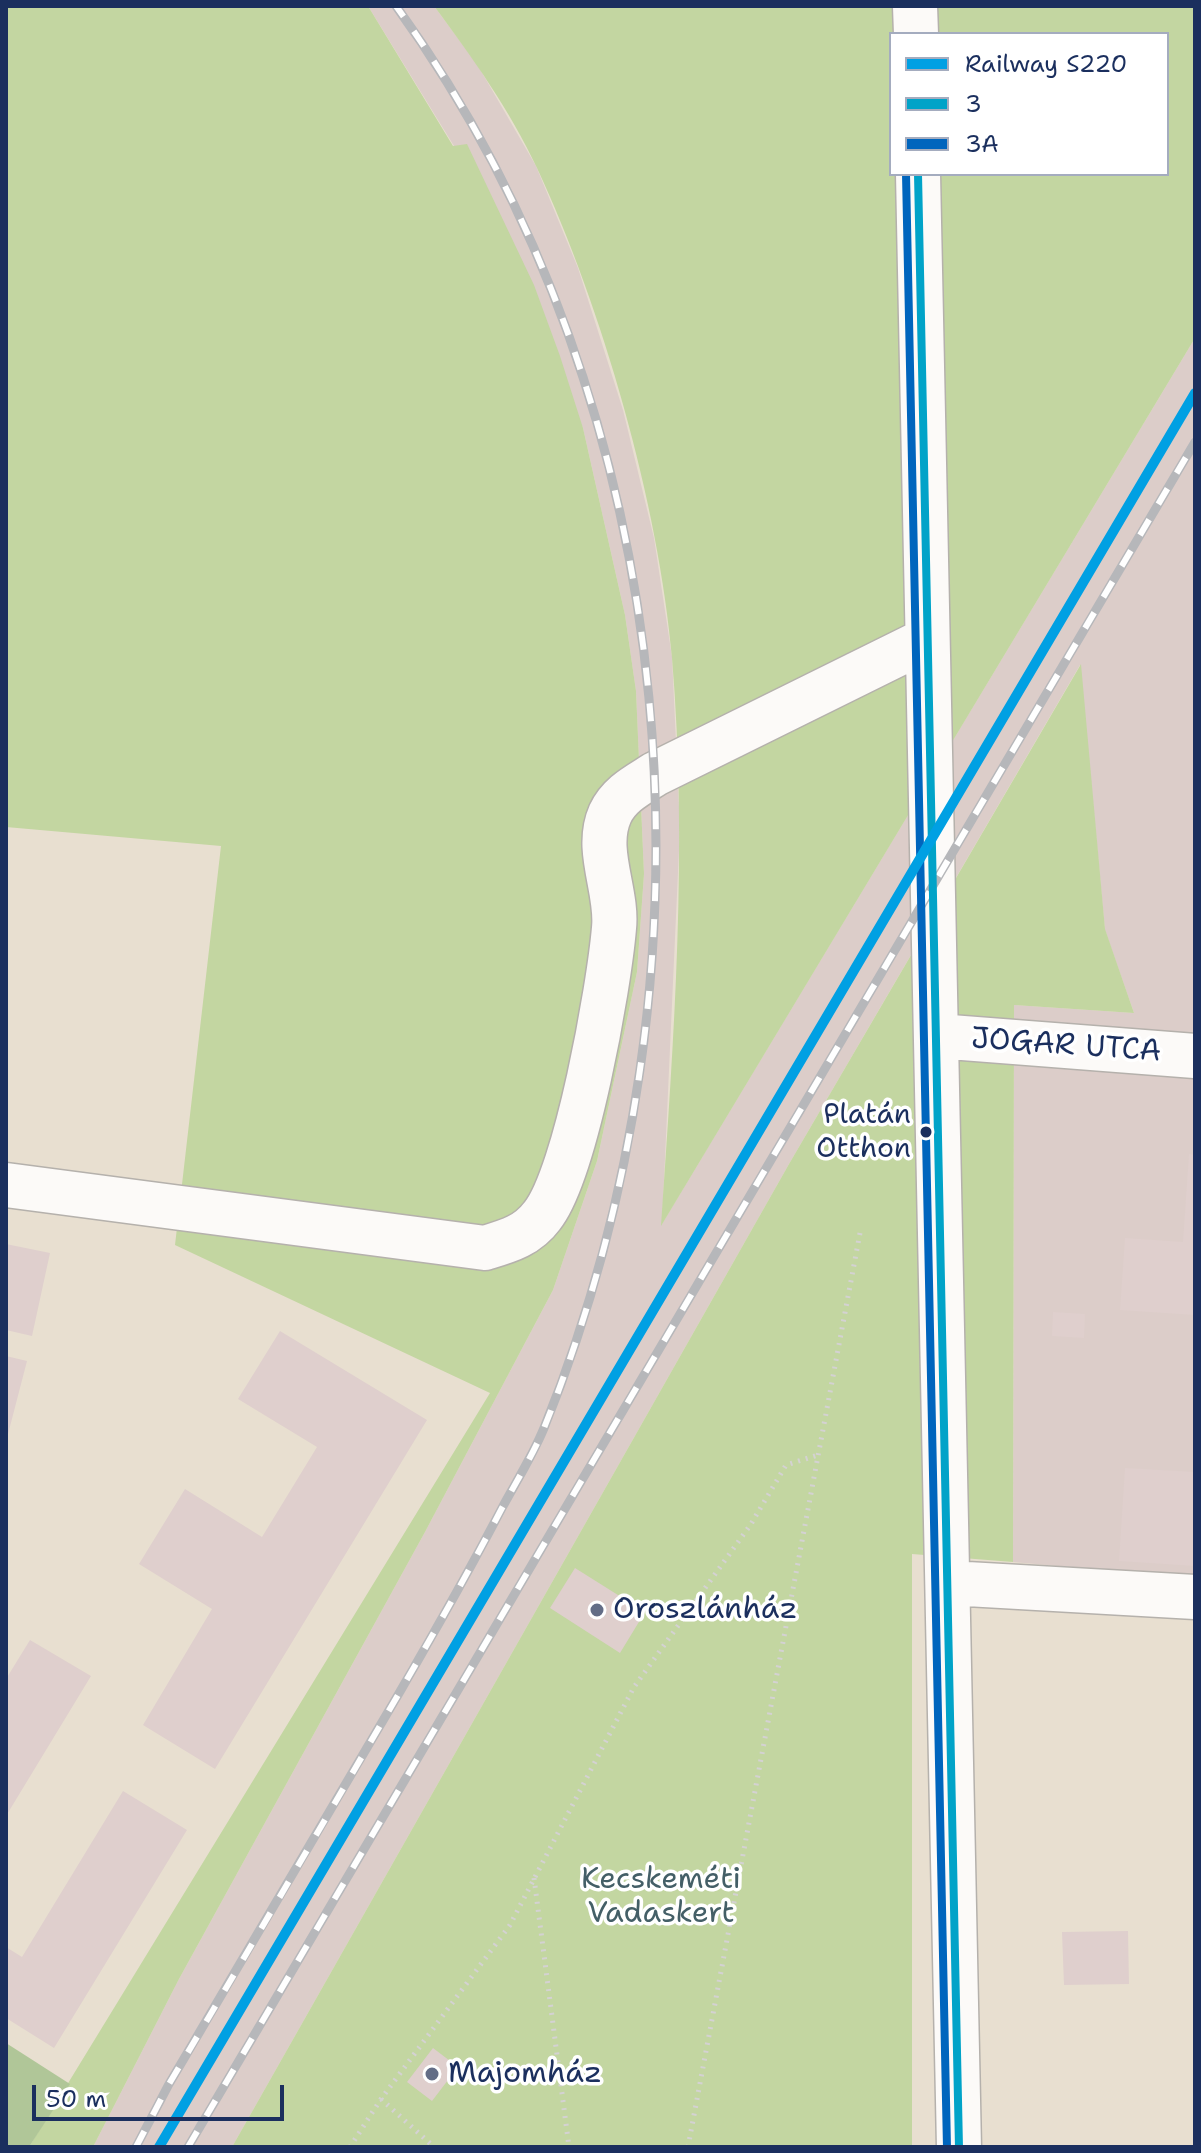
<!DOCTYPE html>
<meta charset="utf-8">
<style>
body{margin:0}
#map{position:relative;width:1201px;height:2153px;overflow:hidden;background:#e8dfd0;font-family:"Shantell Sans",sans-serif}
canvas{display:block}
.frame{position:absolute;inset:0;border:8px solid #1b2f5e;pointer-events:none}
.legend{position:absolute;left:889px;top:32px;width:280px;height:144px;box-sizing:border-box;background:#fff;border:2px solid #a4acbf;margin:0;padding:10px 14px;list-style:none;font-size:24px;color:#1b2f5e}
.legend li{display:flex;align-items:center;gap:16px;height:40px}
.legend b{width:40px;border:2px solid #a4acbf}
.scale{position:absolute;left:32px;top:2085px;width:252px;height:36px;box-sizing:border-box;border:4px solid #1b2f5e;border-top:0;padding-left:10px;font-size:24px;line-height:28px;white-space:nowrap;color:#1b2f5e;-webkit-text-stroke:6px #fff;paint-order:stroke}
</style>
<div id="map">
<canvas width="1201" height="2153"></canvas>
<div class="frame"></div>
<ul class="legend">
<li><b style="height:10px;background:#00a0e3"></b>Railway S220</li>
<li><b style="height:10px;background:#01a3c8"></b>3</li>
<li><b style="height:10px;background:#0065bd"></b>3A</li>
</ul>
<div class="scale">50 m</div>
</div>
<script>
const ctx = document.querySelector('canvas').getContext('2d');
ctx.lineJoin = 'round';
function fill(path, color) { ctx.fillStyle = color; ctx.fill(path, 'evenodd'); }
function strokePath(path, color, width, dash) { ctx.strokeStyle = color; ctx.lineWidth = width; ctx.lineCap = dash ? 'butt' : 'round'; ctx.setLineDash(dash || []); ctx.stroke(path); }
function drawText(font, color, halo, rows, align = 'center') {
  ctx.font = font + ' "Shantell Sans",sans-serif'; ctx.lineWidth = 7; ctx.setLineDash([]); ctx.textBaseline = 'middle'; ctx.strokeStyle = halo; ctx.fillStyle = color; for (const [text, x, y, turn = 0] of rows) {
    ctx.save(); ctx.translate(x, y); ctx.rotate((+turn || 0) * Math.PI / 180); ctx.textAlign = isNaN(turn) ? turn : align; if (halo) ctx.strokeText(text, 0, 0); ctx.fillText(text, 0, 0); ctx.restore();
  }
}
const industrial = new Path2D(`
 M368,6H434L477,64L536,166L578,268L623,410L654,538L672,657L680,828L662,1224L1195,338V1578L1013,1562L1014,1005L1134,1013L1105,930L1080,665L789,1164L232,2147H93L179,1979L425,1532L553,1290L597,1161L637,972L644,874L636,691L625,615L583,428L454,146Z`);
const green = new Path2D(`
 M6,6H368L453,146L467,144L534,285L560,356L583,428L625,615L636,691L644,874L637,972L597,1161L553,1290L425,1532L179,1979L93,2147H29L490,1393L175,1245L221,846L6,827Z
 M434,6H1195V338L661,1226C674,1038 688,847 672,658C659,505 602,307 537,168C510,110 472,57 434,6ZM891,34H1167V174H891Z
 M1081,664L1105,929L1134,1013L1014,1005L1013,1562L912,1554V2147H232L789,1164Z`);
const forest = new Path2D(`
 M6,2043L70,2084L29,2147H6Z`);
const building = new Path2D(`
 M1189,1154L1195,1155V1315L1120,1310L1125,1238L1183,1242Z
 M6,1244L50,1253L32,1336L6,1330Z
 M1053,1312L1085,1314L1084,1338L1052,1336Z
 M280,1331L427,1420L215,1769L143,1725L212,1609L139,1564L185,1489L262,1537L317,1447L238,1399Z
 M6,1356L27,1361L7,1438H6Z
 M1125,1468L1195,1472V1566L1119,1561Z
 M575,1568L645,1612L620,1653L550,1608Z
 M30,1640L91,1676L6,1816V1679Z
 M123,1791L187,1830L54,2048L6,2018V1947L22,1957Z
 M1128,1931L1129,1984L1064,1985L1062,1932Z
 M433,2048L458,2067L432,2101L407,2082Z`);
const path = new Path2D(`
 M534,1878L569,2147
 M381,2099L434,2147
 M350,2147L381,2099L510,1925L634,1687L751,1524L786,1465L818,1455
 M688,2147L860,1233`);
const minor = new Path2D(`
 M915,6L916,34
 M918,174L959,2147
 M937,1036L1195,1056
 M6,1185L485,1248C508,1241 527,1236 542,1216C576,1174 609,987 614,928C618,891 594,850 610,814C619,794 638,785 655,774L926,640
 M949,1583L1195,1597`);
const rail = new Path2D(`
 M136,2147L169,2084C246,1955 322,1825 398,1695C434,1633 469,1571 502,1508C516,1482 533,1455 544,1428C729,971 688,410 396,6
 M188,2147L1195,442`);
const bus1 = new Path2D(`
 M918,174L959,2147`);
const bus2 = new Path2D(`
 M906,174L947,2147`);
const rail1 = new Path2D(`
 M159,2147L1195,393`);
const markers = [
 [926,1132,7,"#1b2f5e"],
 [597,1610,8,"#636d86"],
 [432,2074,8,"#636d86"]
];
const busNames = [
 ["Platán",911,1116],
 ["Otthon",911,1150]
];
const streetNames = [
 ["JOGAR UTCA",1066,1046,4]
];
const poiNames = [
 ["Oroszlánház",613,1610],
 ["Majomház",448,2074]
];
const parkNames = [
 ["Kecskeméti",661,1880],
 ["Vadaskert",661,1914]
];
fill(industrial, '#dccdc9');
fill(green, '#c3d6a1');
fill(forest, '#b0c698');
fill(building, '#dfcfcd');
strokePath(minor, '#b5b1ac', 47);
strokePath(path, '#d4d2d2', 5, [2, 6]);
strokePath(minor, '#fcfaf8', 44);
strokePath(rail, '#b6b7ba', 9);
strokePath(rail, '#fff', 6, [18]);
strokePath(bus1, '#01a3c8', 8);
strokePath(bus2, '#0065bd', 8);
strokePath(rail1, '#00a0e3', 10);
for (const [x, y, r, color] of markers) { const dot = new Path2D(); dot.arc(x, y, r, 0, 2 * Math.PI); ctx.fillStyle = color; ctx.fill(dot); strokePath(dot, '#fff', 3); }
drawText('28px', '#1b2f5e', '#fff', busNames, 'right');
drawText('30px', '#1b2f5e', '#fff', streetNames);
drawText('30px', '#1b2f5e', '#fff', poiNames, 'left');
drawText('30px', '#445f67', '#fff', parkNames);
</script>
